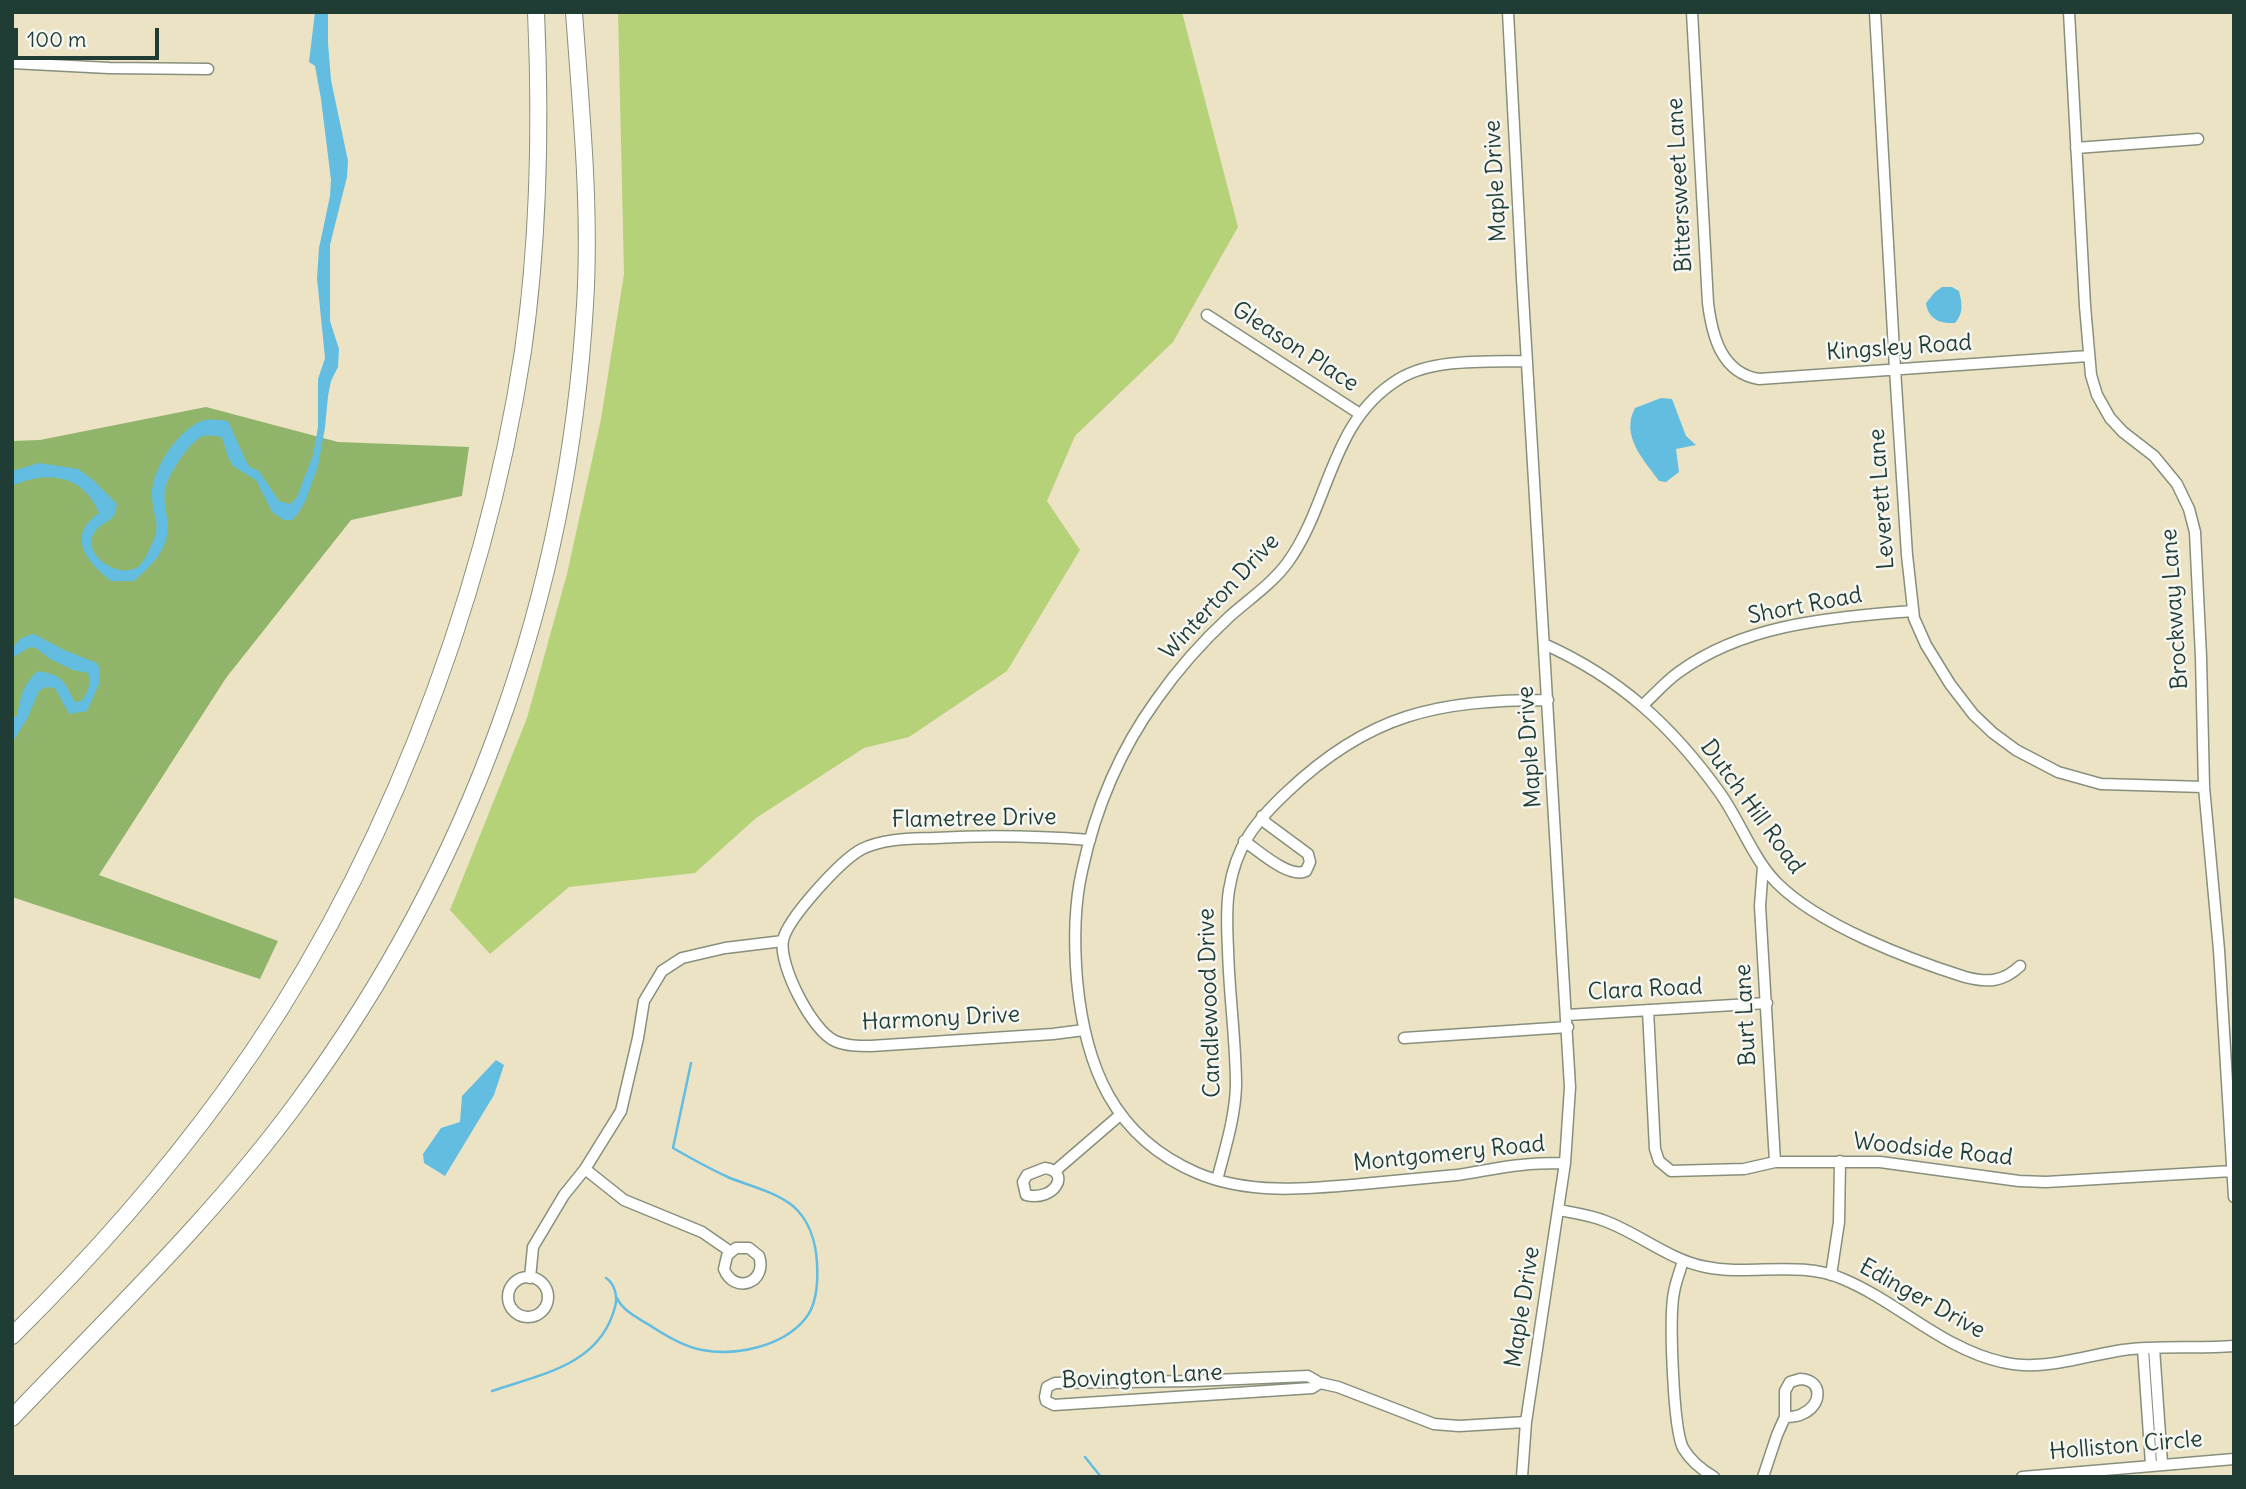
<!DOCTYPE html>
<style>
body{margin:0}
#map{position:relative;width:2246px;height:1489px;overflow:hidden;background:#ece3c4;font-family:Delius,sans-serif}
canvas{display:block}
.frame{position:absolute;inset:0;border:14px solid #1f3d34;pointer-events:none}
.scale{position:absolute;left:14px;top:28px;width:145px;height:32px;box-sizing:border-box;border:4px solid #1f3d34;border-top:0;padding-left:9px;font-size:21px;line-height:24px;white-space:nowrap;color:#1f3d34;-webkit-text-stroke:5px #f6f6f2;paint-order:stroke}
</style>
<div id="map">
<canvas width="2246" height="1489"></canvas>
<div class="frame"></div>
<div class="scale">100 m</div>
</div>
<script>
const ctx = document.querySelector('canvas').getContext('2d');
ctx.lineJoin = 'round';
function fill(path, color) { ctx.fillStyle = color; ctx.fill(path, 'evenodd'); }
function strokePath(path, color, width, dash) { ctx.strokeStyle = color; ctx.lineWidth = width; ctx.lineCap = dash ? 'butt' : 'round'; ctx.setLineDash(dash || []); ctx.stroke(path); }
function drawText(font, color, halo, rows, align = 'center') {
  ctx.font = font + ' Delius,sans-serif'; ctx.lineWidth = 5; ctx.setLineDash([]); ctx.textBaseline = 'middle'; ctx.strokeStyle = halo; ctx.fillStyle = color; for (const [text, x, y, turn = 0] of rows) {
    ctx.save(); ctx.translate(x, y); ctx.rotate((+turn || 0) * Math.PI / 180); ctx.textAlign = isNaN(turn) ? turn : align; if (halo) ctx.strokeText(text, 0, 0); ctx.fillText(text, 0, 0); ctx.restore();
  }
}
const green = new Path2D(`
 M618,12H1182L1238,227L1173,342L1075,436L1047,501L1080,550L1007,671L909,737L864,748L756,818L695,873L569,887L490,954L450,910L527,718L567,574L601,419L624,274Z`);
const forest = new Path2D(`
 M206,407L338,442L469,447L462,496L351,520L226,678L99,875L278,941L260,979L12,897V441L40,440Z`);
const water = new Path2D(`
 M315,12H328V43L331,80L348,161L347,177L330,245V321L339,349L338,367L331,381L328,396L325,428L318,466L305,502L297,515L292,520H284L272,512L256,480L233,466L228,457L222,437C216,436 207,434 201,437C189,443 167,476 165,490C162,509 173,523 165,543C159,559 146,570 134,581H111C86,561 66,536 99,513C83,474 47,470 12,486V471L39,463L78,469L93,480L117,504L114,516C109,522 98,525 94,533C80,556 124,583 141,564C144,560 147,555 149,550C164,523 152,520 152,493C152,469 179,429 202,421C211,418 219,420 228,421L246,461L250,467L259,471L279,501L290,504L297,497L313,455L318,427V379L325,358L317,278L319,248L330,196L331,180L321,99L315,66L309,62Z
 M1942,287H1952L1959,291C1962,303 1964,313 1955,323C1940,324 1928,319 1926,303L1935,292Z
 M1661,398L1672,399L1686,436L1696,445L1676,449L1679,472L1666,482L1659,481C1644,460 1620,436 1635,408Z
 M34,634L64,650L97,663L100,670L99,684L87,711L69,714L55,688L46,687L39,691L27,719L12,743V718L17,716C21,696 23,684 38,671C64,676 63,680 75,702L81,701C88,693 91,685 88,673L73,670L50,659L36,648L30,647L12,658C12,644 20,636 34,634Z
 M496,1060L504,1065L494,1095L445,1176L424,1163L423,1154L441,1128L460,1122L462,1096Z`);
const stream = new Path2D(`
 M617,1298C623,1312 642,1320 654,1328C668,1337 685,1347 702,1350C736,1356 782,1347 805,1319C817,1305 818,1280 817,1263C816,1242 809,1220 793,1206C776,1192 750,1186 730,1178C710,1169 692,1159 673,1148L691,1063
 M492,1391C542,1374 600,1365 615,1307C618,1297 615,1284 606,1278
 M1085,1457L1101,1477`);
const minor = new Path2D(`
 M1508,12L1522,279L1570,1087L1565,1163L1526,1422L1522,1477
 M1692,12L1708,303C1712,335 1721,373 1759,379L2088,356
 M1875,12L1895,369L1907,555L1914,618L1926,645L1950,684L1973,714L1993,733L2016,750L2058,772L2101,784L2204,787
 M2069,12L2085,306L2091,375L2097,395L2110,418L2123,432L2154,456L2177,484L2189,509L2195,532L2201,657L2204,787L2219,950L2234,1197
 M12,63L109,68L208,69
 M2076,148L2198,139
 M1207,315L1360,414
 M1527,361C1488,362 1433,358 1399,379C1330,421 1331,502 1288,562C1272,584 1249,599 1229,617C1202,642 1178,669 1157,699C1120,750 1095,810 1082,871C1074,906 1074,944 1077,980C1085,1066 1113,1137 1197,1173C1249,1195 1307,1189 1362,1184C1394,1181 1425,1178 1457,1175C1478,1172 1500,1167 1521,1165C1536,1163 1551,1163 1565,1163
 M1544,644C1620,678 1672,726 1720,793C1740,821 1753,859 1777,883C1819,925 1908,959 1965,977C1988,983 2003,982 2020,966
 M1643,705C1655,694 1666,681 1679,672C1746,623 1832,618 1912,611
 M1244,841C1259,851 1289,879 1306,871L1310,862L1308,854L1266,823L1262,816
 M1763,866L1760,906L1775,1162
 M1648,1010L1655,1149L1659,1161L1671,1171L1744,1169L1775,1162H1880L2019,1181L2046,1182L2232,1171
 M1567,1015L1767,1003
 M1084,1030L1053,1034L871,1046C859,1046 846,1046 835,1041C812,1031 778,964 783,940C788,918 841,860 862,849C885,838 911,839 935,838C988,835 1037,836 1090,840
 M1404,1038L1568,1027
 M1045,1168C1072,1172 1054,1202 1026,1195L1023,1182L1027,1175Z
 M585,1169L624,1200L702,1232L731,1252L727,1256L724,1269C734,1295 768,1283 759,1256L749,1248H736L731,1252
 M1055,1171L1120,1115
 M1217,1180C1225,1149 1235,1118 1236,1086C1236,1041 1229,994 1228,949C1227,930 1226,909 1229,890C1236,846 1255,822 1287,792C1369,714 1437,700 1548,700
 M1559,1210C1574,1213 1590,1215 1605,1221C1640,1234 1669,1260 1706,1267C1750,1276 1800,1260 1843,1279C1898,1302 1943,1349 2002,1362C2042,1372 2083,1356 2123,1350C2159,1345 2197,1349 2234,1346
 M1683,1261C1680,1271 1676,1281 1674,1292C1669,1316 1673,1428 1683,1448C1690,1460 1702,1470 1714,1477
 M1831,1275L1839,1222L1840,1161
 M508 1297a20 20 0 1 1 40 0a20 20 0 1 1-40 0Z
 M530,1278L533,1247L564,1195L585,1169L621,1111L638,1038L644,1001L662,971L682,958L725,948L783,941
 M2154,1348L2162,1463
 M2143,1349L2151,1464
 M1800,1379C1824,1380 1822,1406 1802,1414C1797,1417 1791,1417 1785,1417V1391L1790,1382Z
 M1320,1383L1312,1388L1054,1405L1046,1401L1045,1397L1047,1387L1055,1383L1192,1381L1308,1376L1320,1383L1338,1387L1434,1424L1459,1426L1526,1422
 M1763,1477L1777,1435L1785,1417
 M2022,1477L2234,1459`);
const highway = new Path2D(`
 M12,1336C89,1260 161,1179 225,1091C378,881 484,607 523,351C539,239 541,125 536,12
 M12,1418C110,1315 215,1215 299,1100C471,866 568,596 585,305C591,208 581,110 574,12`);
const streetNames = [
 ["Maple Drive",1496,181,-93],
 ["Bittersweet Lane",1680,185,-93],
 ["Gleason Place",1295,347,33],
 ["Kingsley Road",1899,348,-4],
 ["Leverett Lane",1882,499,-94],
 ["Winterton Drive",1220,597,-47],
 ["Short Road",1805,606,-11],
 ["Brockway Lane",2175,609,-94],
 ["Maple Drive",1530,747,-94],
 ["Dutch Hill Road",1752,807,54],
 ["Flametree Drive",974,819,-1],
 ["Clara Road",1645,990,-3],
 ["Candlewood Drive",1210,1003,-92],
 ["Burt Lane",1746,1015,-93],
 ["Harmony Drive",941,1019,-3],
 ["Woodside Road",1933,1150,6],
 ["Montgomery Road",1449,1154,-6],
 ["Edinger Drive",1922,1299,29],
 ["Maple Drive",1523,1307,-81],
 ["Bovington Lane",1142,1377,-3],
 ["Holliston Circle",2126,1446,-5]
];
fill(green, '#b5d279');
fill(forest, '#90b469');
fill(water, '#63bde1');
strokePath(stream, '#63bde1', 2.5);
strokePath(minor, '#86907c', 13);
strokePath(highway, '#86907c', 18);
strokePath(minor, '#fff', 10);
strokePath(highway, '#fff', 16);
drawText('23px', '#1f3d34', '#f6f6f2', streetNames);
</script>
